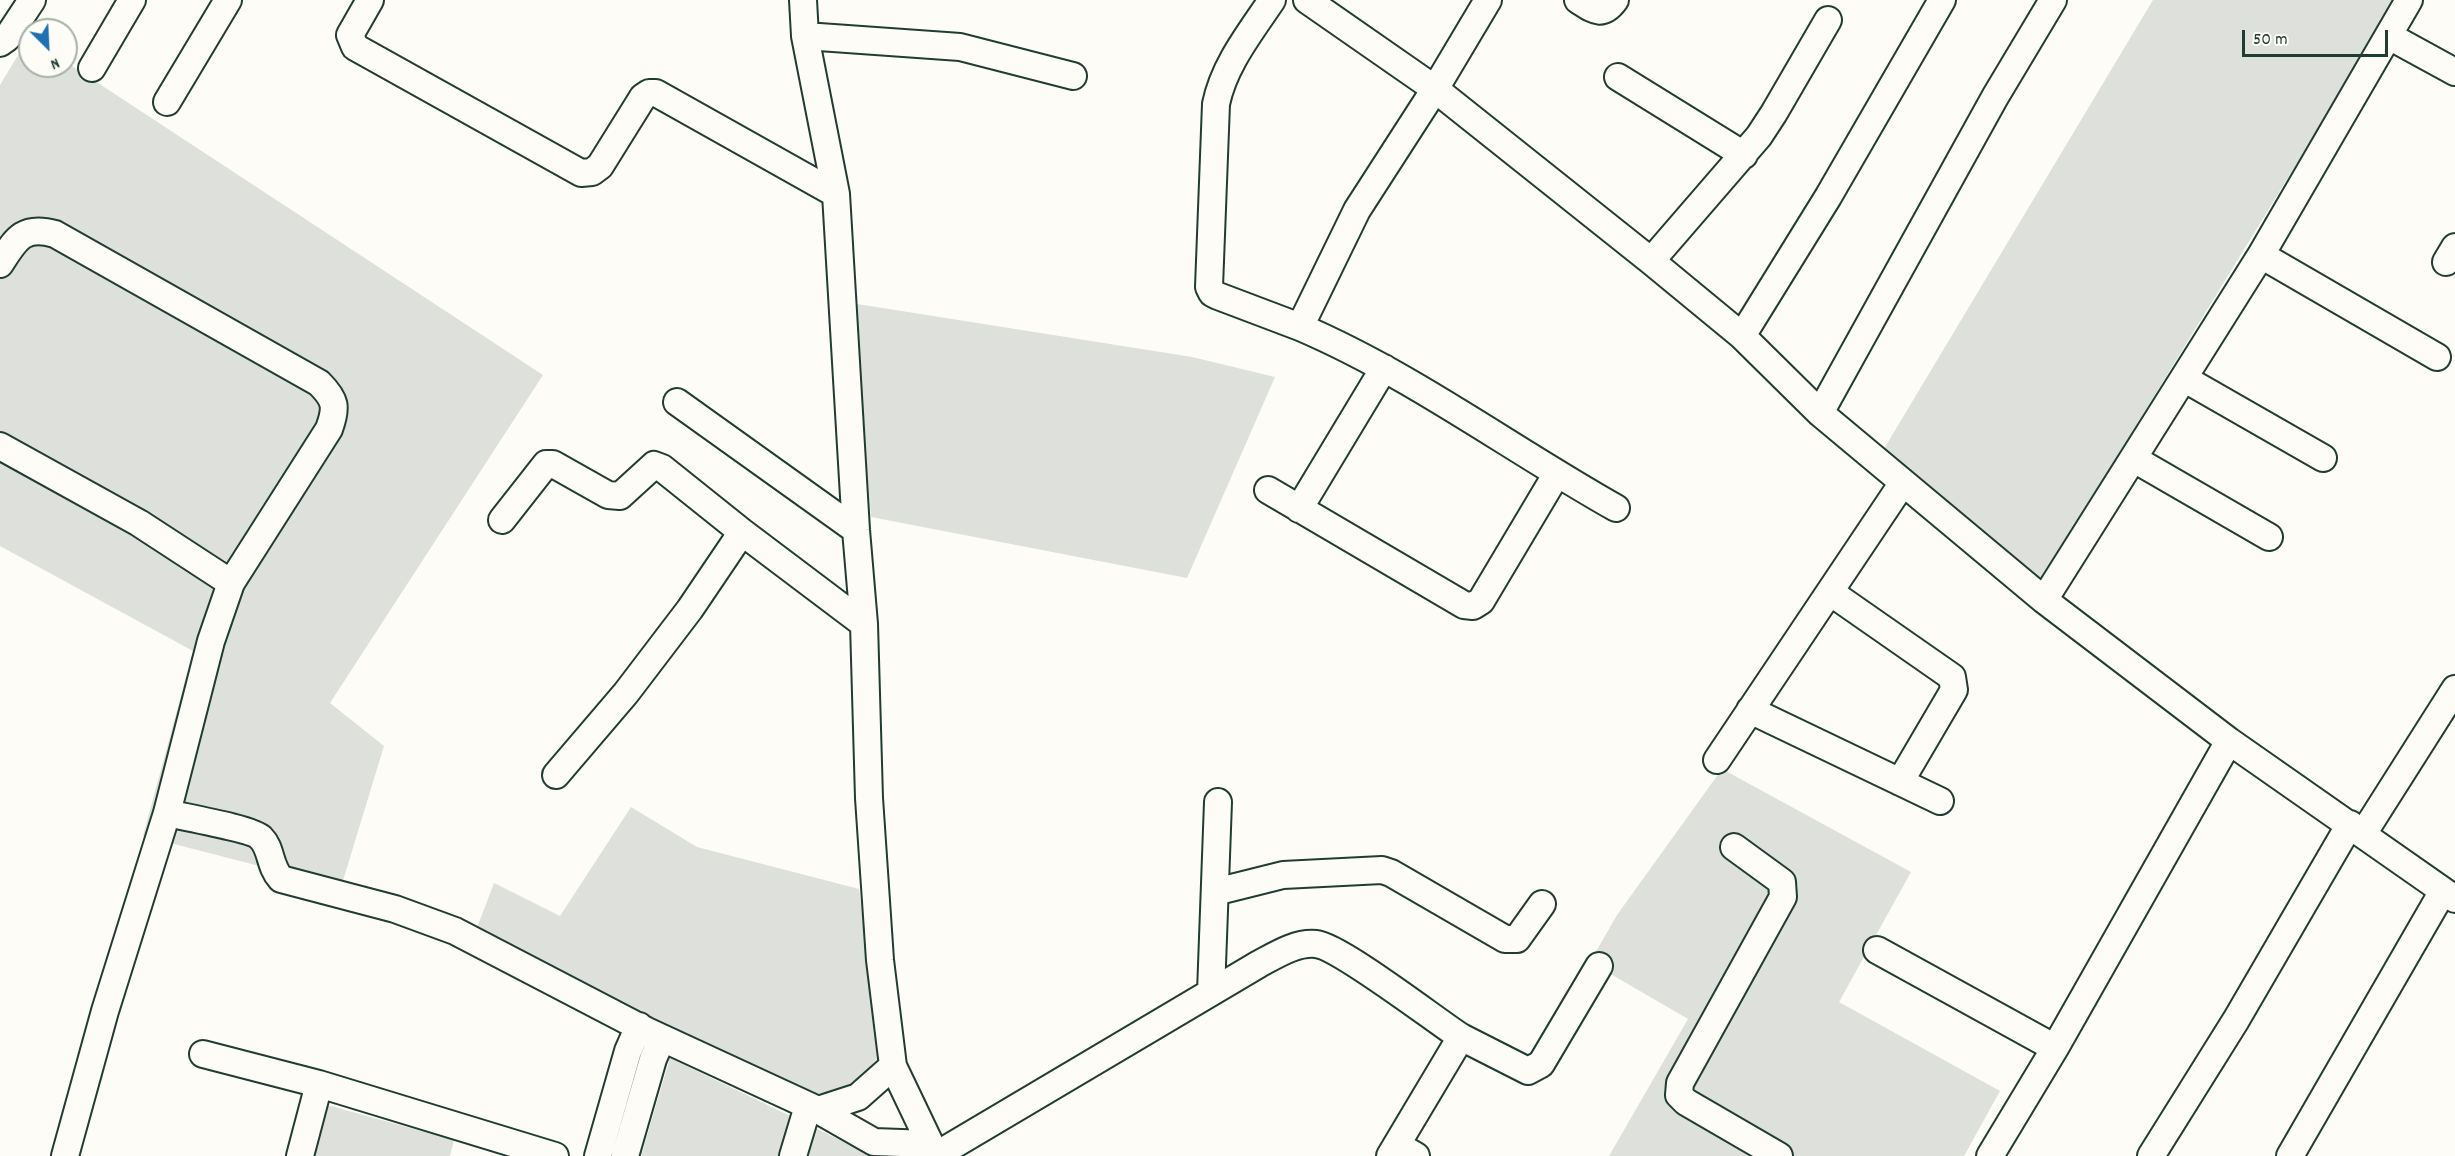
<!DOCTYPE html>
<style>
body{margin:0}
#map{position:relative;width:2455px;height:1156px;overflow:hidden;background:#fdfcf7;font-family:Dekko,sans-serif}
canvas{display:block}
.north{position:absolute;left:18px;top:18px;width:60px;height:60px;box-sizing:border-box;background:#fdfcf7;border:2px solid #a4b0a9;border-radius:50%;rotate:156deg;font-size:16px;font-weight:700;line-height:24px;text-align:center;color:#1f3d34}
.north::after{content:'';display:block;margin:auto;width:21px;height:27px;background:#1f6fb2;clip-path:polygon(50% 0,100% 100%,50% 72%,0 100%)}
.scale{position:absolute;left:2242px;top:30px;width:146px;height:27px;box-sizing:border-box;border:3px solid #1f3d34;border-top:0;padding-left:8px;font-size:18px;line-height:21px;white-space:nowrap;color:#1f3d34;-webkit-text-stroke:4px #fdfcf7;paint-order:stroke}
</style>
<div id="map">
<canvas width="2455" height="1156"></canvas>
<div class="north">N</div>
<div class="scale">50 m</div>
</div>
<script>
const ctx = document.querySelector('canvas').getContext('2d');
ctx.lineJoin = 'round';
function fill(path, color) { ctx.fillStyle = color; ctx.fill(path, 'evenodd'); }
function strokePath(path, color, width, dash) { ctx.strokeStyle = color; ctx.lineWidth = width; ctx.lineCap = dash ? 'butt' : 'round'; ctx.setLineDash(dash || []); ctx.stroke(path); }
const green = new Path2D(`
 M2153,0H2397L2037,587L1879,457Z
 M29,37L30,66H66V62L543,375L330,703L384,746L341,887L143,836L193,651L0,546V85Z
 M851,303L1192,357L1275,377L1187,578L871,517Z
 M1722,769L1911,872L1839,1002L2000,1091L1964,1156H1609L1688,1019L1590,962L1617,915Z
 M631,807L697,847L859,889L881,1053L855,1090L813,1094L475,933L494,883L560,916Z
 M670,1058L873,1156H641Z
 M327,1105L454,1140L450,1156H313Z`);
const minor = new Path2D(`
 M370,0L350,35L355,47L581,173L592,172L600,166L643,97L649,93H656L836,194
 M803,0L805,36L836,194L856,530L864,624L869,798L880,960L893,1066L936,1156
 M1272,0C1250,33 1224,65 1216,104L1209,287L1212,293L1218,296L1300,327L1357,210L1435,89L1488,0
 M1307,0L1435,89L1651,261L1742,336L1820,413L2044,600L2229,741L2455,899
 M1578,0C1594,10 1602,18 1615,0
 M805,36L960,47L1073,76
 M2389,36L2455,72
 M0,43L7,38L32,0
 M92,68L132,0
 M1618,77L1744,155
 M167,102L228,0
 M2261,255L2437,357
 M1651,261L1759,136L1774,113L1828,20
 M2446,262L2455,247
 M0,264C16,239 23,225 55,234L319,383C336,400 337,407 329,429L231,583
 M1300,327C1412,375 1511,449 1616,508
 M1742,336L1828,197L1942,0
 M2185,379L2323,458
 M677,402L856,530
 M1820,413L1995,97L2053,0
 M0,446L139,523L231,583L211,641L167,813L105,1011L65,1156
 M2134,459L2269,537
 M1268,490L1464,605L1473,606L1481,601L1556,475
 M1299,509L1384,368
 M502,520L546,464H553L608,495L620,496L654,465L662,468L742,532L864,624
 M1830,592L1952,677L1954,690L1900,782
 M2044,600L2261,255L2409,0
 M1750,710L1940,801
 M1717,760L1902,484
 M556,775L626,693L690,609L742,532
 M167,813C183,817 253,829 261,838C272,849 269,866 281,879L395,909L455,931L647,1031L818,1110L874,1142L929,1144
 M2363,834L2455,689
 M1734,847L1782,882L1783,897L1680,1083L1679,1095L1686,1102L1779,1156
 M1215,892L1283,875L1382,870L1391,873L1505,939H1517L1542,904
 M1877,950L2055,1048
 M1211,992L1218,802
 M203,1054L319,1084L555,1156
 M818,1110L858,1097L893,1066
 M1397,1145L1416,1156
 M300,1156L319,1084
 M598,1156L628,1051L639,1026
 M625,1156L653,1059L662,1038
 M793,1156L808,1106
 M935,1156L1259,964C1276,955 1296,942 1316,944C1339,946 1435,1020 1461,1037
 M1390,1156L1461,1037L1528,1071L1541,1064L1599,966
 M1990,1156L2055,1048L2229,741
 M2151,1156L2236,1020L2350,824
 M2290,1156L2443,891`);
fill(green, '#dde0db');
strokePath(minor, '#1f3d34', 30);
strokePath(minor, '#fdfcf7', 26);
</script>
